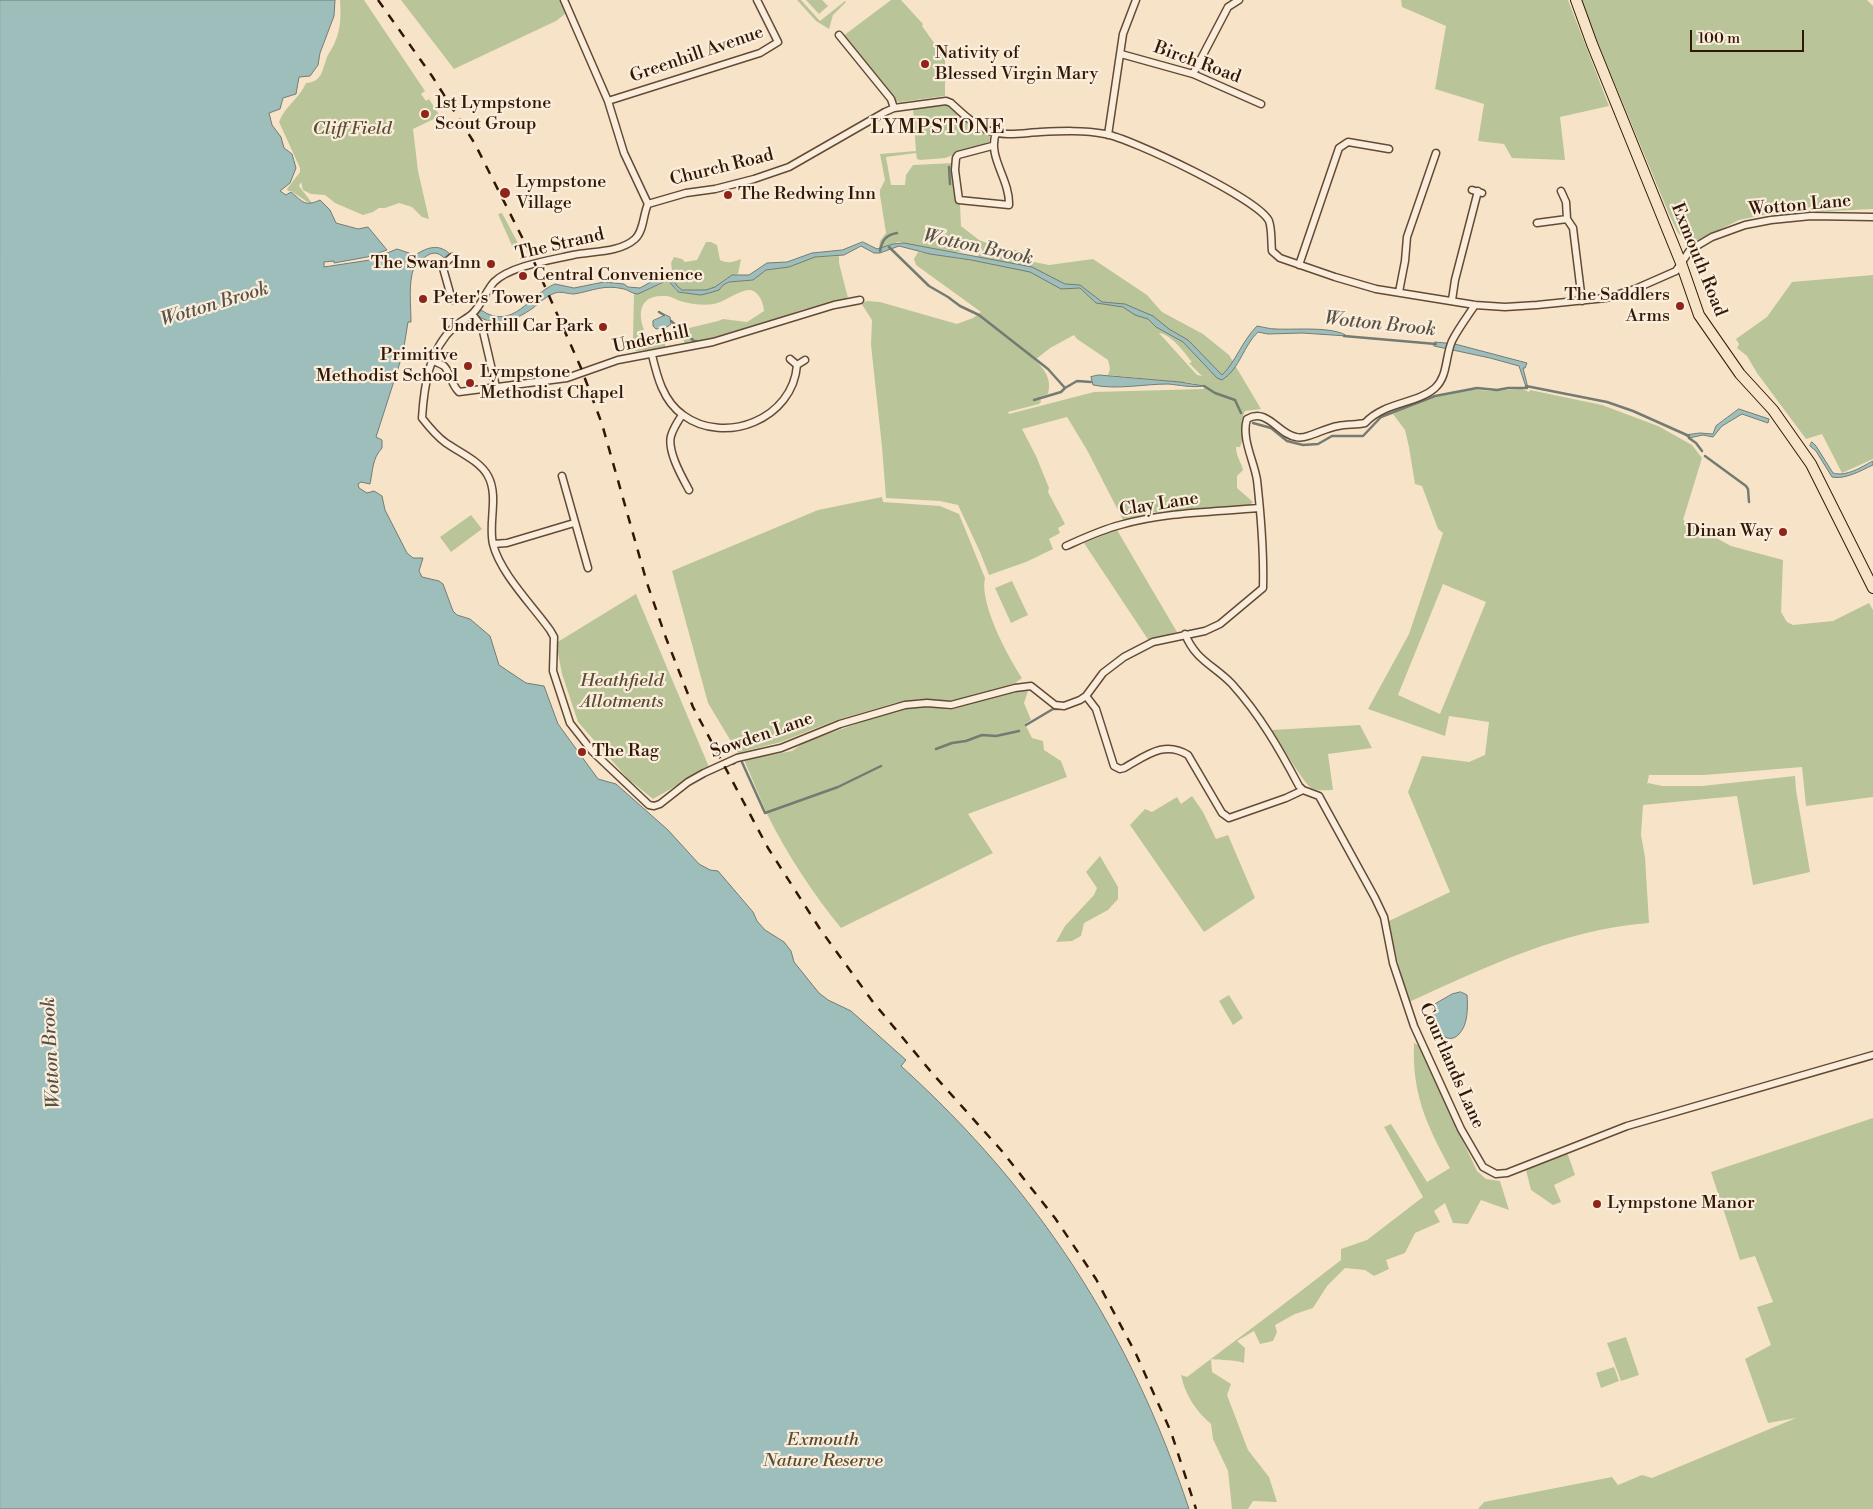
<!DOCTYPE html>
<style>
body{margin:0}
#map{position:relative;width:1873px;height:1509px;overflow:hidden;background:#f7e4c8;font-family:"Libre Bodoni",serif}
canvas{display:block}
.scale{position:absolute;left:1690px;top:30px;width:114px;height:22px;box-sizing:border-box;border:2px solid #321705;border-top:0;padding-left:6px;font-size:15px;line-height:18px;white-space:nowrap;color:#321705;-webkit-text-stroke:4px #faeddb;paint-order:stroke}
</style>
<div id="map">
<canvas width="1873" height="1509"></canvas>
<div class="scale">100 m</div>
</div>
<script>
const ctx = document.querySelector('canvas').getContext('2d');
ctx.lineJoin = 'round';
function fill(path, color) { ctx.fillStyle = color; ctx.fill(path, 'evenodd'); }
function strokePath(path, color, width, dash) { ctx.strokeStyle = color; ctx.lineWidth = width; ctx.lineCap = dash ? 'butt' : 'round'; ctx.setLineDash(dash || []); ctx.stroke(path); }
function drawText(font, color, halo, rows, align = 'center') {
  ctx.font = font + ' "Libre Bodoni",serif'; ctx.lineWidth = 4.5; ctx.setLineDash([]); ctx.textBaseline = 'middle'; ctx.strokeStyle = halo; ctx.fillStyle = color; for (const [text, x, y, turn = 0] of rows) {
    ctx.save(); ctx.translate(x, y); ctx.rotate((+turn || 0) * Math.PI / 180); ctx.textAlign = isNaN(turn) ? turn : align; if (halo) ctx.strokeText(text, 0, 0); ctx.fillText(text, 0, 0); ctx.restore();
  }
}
const green = new Path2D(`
 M340,0H364L425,91L421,94L426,101L429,99L440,116L413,129L418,171L429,219L422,217L412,207L399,203L385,208H379L373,212L363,215L335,203L325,195L311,194L303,190L301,182L299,186L312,203H309L291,191H288L287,189L300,172V168L279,122C284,107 300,98 306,83C321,82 322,72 326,60C328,53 333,48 335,42C341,29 341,14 340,0Z
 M401,0H560L565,14L556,21L454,69Z
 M797,0H801L820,21L845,1L846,2L833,15L829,29L816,21Z
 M806,0H822L828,6L819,14Z
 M891,0H901L923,24L922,26L940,51L945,50V96L900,102L894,101L843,36Z
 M1401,0H1568L1609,106L1560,117L1565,160L1512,158L1504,144L1478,141L1484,104L1435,89L1446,26L1402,7Z
 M1580,0H1867L1873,6V209L1768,214L1739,220L1699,240L1689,243L1678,233L1669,214Z
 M946,105L989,134L990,136L989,142L945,158L920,160L917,159L916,153L886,157L891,185H905L906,175L913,165L954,163L955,200L960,204L961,226L979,240L995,246L1031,253L1029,261L1049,265L1093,259L1147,295L1162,312L1203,334L1229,355L1261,409L1245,411C1239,422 1246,435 1240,447H1236C1236,456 1241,462 1243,470L1237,476V488L1253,502L1249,506L1193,512L1189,509L1149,513L1123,520L1087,450L1067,417L1022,429L1036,456L1049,488L1048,492L1065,524L1058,528L1060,533L1049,539L1053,549L1026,562L989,575L980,552L958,505L940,501L886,498L882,447L871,345L872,320L861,303L867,301L880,302L957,324L973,318L981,312L916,265L914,259L918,252L975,261L980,253L970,251L954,252L898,242L879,249L880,241L886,233L880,195V190L885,180L880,154L916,151L913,109ZM1159,333C1172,335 1183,351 1192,362L1189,363L1202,376L1197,375ZM1074,335L1077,339L1108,360L1110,369L1108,375L1192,383L1206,387L1203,389L1094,392L1009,414L1008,412L1039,404L1041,402L1040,397L1048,394C1052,379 1045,370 1035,360L1050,348Z
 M502,213L519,245L513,248L498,214Z
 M706,242H711L717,245L720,260C728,264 733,262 741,259L738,274C728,275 722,283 714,288C705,292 686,295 678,288C675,285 674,281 672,277L659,276L661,273L672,271L671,263L674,257L682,259L685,262L697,260Z
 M839,256V263L848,298L801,310L750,330L685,344L682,335L689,328L718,321L723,319L747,322L764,311C764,304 759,291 750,290C738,290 725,302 714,304C703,306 691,304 680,301C675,299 671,296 665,296C637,294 637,317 647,336L665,343V349L635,351L633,338L634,294L645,291L669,280L676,291L680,293H709L729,282L753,280L766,270L789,267L815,257Z
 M1873,275V459L1842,473L1822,434L1806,439L1757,373L1747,356L1737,348L1739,344L1736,339L1767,317L1792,282Z
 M1470,389L1490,391L1522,389L1529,392L1530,390L1602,405L1658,426L1692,445L1702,458L1683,520L1731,546L1783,560L1781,612L1787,622L1793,625L1833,621L1869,603L1873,610V797L1806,806L1802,767L1705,775H1649L1647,785L1648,783L1662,786H1702L1795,776L1796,790L1810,872L1753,885L1737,796L1643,805L1641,835L1645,857L1649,923C1564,929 1486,967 1409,1002L1389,931V921L1450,892L1408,792L1422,756L1469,762L1485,755L1489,722L1449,716L1445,736L1368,709L1409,634L1443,533L1438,529L1422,486L1415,484L1409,447L1405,430L1393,414L1435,397ZM1443,584L1486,602L1440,714L1398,695Z
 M882,497L883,502L940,506L959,514L985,578C979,603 1008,657 1022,678L1014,684L963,700L950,702L920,699L895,703L834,721L781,742L738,753L708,703L672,571L818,510Z
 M471,515L482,529L451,552L440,537Z
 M1117,530L1177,632L1149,641L1084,543Z
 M1012,581L1028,615L1011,623L995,588Z
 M636,594L709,767L653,799L628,779L578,722L562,674L556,643Z
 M1022,690L1028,691L1024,703L1031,720L1025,724L1032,738L1043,741L1044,750L1061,761L1067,777L968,814L993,853L841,928C813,894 787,854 767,814C759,796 752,778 744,760L792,751L803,743L892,711L924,706L950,710L1010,691Z
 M1360,725L1372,748L1328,754L1333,790C1327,790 1318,791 1313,789C1305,787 1279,740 1272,730Z
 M1192,796L1203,812L1216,839L1228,835L1255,898L1204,932L1130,825L1145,809L1152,812L1177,797L1181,804Z
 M1100,856L1118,887V899L1108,910L1084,923L1081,936L1072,941L1056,942L1065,926L1094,895L1097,888L1086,872Z
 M1229,995L1243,1018L1233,1025L1219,1001Z
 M1414,1043L1422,1047L1434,1072L1462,1139L1477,1171L1486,1179L1500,1181L1509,1210L1481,1200L1468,1224L1453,1223L1445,1203L1434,1211L1440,1222L1415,1233L1405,1253L1386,1260L1389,1269L1374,1276L1365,1270L1345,1268L1327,1286L1313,1308L1295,1314L1275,1325L1277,1332L1273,1341L1260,1344L1254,1331L1237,1341L1245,1348L1244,1363C1233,1359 1222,1361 1211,1359L1212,1372L1231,1384L1227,1395L1248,1450L1269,1477L1277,1502L1253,1501L1248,1509H1232L1228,1471L1213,1439L1211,1424C1196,1411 1185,1395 1181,1375L1187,1377C1238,1338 1290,1300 1341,1260V1249L1367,1240L1423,1197L1384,1127L1391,1124L1427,1182L1450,1168C1426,1124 1412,1094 1414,1043Z
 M1873,1118V1509H1478L1484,1502L1612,1477L1618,1485L1642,1475L1652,1478L1796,1418L1768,1423L1745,1359L1771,1345L1757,1307L1773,1302L1755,1256L1740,1260L1711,1172Z
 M1567,1152L1575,1175L1554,1185L1561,1202L1553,1205L1531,1190L1526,1170Z
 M1626,1337L1639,1375L1621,1381L1607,1343Z
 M1614,1367L1619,1381L1601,1388L1596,1373Z`);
const water = new Path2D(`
 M0,0H335L334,16L320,53L318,65L310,76L299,77L296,94L283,98L280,109L269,113L272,125L281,137L284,148L292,154L296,168L290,183L280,191L286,195L291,192C303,202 305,207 320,200L330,210L336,223L358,229L368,227L387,250L367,257L334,263V261L324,262V267L370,260L397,249L415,255C428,247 439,243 451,255L445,259C441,254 435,251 428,255C424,258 416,262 414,267C408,284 411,305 411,322H408L403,353L376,437L382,440V448C372,459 373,470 370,484L361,482L358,484L359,488L367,493L374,491L382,496L385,510L407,553L413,558H423L419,571L422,577L439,581L443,584L453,611L457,615L470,619L490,636L499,665L526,683L544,686L558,724L598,779L616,784L668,830L699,864L710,870L718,871L753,912L757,921L765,930L784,942L791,951L794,962L819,993L828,1000L851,1011L906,1060L901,1066C1039,1191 1130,1332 1189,1509H0Z
 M863,242L877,249L893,244L904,243L1032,267L1065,284L1080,285L1102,302L1125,304L1153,316L1169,329L1188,340L1222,375C1235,363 1242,341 1257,326C1263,327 1270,329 1276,329C1294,330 1333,326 1347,336L1302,333L1268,334L1258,332C1243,346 1240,369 1222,380L1217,378L1183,342L1156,327L1148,319L1135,315L1123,307L1096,303L1080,288L1061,289L1030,272L971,260L930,254L899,246L880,253H874L861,246L844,255L815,257L789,267L766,270L753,280L729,282L723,285L719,290L709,293L701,295L678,292L668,280L638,294C632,294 629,290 624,289C603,284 593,291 574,294C568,294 561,291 555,293C547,296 540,302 533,308C516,320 495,329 477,315L481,310C513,332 530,294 555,284L574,288L604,282L624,284L628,287L640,288L665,274L671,276L677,286L682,290H706L715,287L732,275H749L767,263L787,262L812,253L842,250Z
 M666,315L670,317L671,324L667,327L656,329L653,326V321Z
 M1435,342L1455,344L1527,363L1525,368H1523L1528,388L1526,387L1519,366L1490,358L1434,346Z
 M1099,375L1180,382L1204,386C1192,388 1180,385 1168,384C1144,384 1117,390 1093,385L1091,377Z
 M1739,409L1769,419L1768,423L1742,414L1722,426L1713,437L1703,435L1689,438L1685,435L1700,433L1713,434L1716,426Z
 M1812,442L1816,446L1833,473C1847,477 1861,467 1873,461V465C1862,470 1845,480 1832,477L1816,451L1810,446Z
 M1461,992L1467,995C1468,1007 1468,1025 1459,1034C1448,1046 1436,1031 1434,1020C1433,1015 1432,1010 1433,1005L1452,994Z`);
const stream = new Path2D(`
 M949,167L950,184
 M889,247L929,286L948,297L960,306L979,315L1048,369L1065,388L1077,381L1091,382
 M880,251C882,240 886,235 897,233
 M659,312L664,315
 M671,321L694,341L700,342
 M1344,336L1436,344
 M1204,386L1215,393L1235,400L1241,413
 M1526,386L1607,402L1633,411L1689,436
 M1034,400L1061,392L1065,388
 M1253,423L1271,428L1287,441L1303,445L1318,444L1332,436H1363L1381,417L1435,396L1477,388L1497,390L1508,388H1527
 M1689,438L1696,443L1702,451
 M1705,456L1746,486L1748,489L1749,502
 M1026,725L1053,709H1060
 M936,749L952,743L966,741L982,735L996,736L1019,731
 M741,760L765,813L838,787L881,766
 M733,764L735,763`);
const minor = new Path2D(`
 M564,0L608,101L624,153L648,204
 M839,35L891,99L894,108
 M1121,54L1193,74L1261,104
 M1193,74L1228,7L1239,0
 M608,101L760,53L778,42L757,0
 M1108,135L1123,34L1136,0
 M992,146L958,155L956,158L955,170L959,200L1009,205C1010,179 987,157 996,133
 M1472,190L1482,193
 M648,204C643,214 644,231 635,239C619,253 593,251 573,255C551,260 510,266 494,282C486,291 482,304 473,313C467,319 460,321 454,327C429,350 424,386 422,418C429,427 436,436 446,443C459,452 480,461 488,476C499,496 488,523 493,544C500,573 533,606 550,630L554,637L553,671L570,723L592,751L649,805L654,806L660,804L688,782L704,773L737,758L781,748L840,724L905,705L927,703L951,705L1015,688L1031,686L1055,705L1064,706L1080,700L1086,696L1103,673L1124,657L1153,642L1205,631L1220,624L1263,588C1264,552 1261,516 1257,480C1254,461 1241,438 1247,419C1267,407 1279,435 1296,437C1300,438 1305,437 1308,436C1318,433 1327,428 1338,426C1347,424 1356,425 1365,423C1384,402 1417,404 1435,388C1448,376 1445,357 1452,341C1458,329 1467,317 1475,305
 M648,204L686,193L715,189L754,179L789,167L885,112L894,108L946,101L951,103C962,113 973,124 987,130C1005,137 1022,133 1040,132C1061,131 1084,130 1105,134C1130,138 1259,199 1269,221C1272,229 1271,242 1272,251L1280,258L1335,277L1376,289L1475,305L1505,307L1537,305L1606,298L1635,289L1676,271L1690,250L1712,237L1745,225L1771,220L1811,216L1873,217
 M1567,219L1573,228L1582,301
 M1537,223L1567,219L1566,202L1561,191
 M1299,265L1339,148L1348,142L1389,149
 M1399,292L1405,261L1407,237L1436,153
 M452,300L443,268L446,262L452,257
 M1452,300L1455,280L1478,191
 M472,314L482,327L496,387
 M652,355C657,376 663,401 683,415C725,446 793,419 797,365
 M790,359L797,365L805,360
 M432,360C435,362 441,364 444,366C451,373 450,383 459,392L567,378L618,360L713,342L834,305L860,300
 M682,415C678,421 673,429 671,436C667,451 682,477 689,490
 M562,476L588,568
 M493,544L507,543L574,523
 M1066,546C1084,538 1101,530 1120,525C1165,512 1213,512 1259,508
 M1185,634C1196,661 1214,665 1232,684C1260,715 1280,750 1299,786L1303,790L1319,796L1375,898L1384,917L1393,963L1414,1026L1461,1129L1483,1167L1496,1174L1507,1173L1627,1126L1873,1055
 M1086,696L1096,709L1114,766L1120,769L1124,768C1146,756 1164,740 1188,755L1222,813L1229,818L1286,798L1303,790`);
const trunk = new Path2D(`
 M1576,0L1592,44L1681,263L1699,315L1740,374L1773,410L1811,464L1873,588`);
const rail = new Path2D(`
 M378,0L432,76L475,144L531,255L581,368L602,424L647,583L666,638L693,707L768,848L820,929L873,1002L932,1073L1001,1150L1055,1218L1096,1279L1136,1354L1171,1432L1196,1509`);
const markers = [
 [925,64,5,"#8f2418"],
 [425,114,5,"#8f2418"],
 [505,193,6,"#8f2418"],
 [728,195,5,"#8f2418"],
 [491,264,5,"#8f2418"],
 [523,276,5,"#8f2418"],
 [423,299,5,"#8f2418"],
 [1680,306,5,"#8f2418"],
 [603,327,5,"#8f2418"],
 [468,366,5,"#8f2418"],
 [470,383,5,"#8f2418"],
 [1783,532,5,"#8f2418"],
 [582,752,5,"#8f2418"],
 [1597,1204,5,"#8f2418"]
];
const poiNames = [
 ["Nativity of",935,54],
 ["Blessed Virgin Mary",935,75],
 ["1st Lympstone",435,104],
 ["Scout Group",435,125],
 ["Lympstone",516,183],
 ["Village",516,204],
 ["The Redwing Inn",738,195],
 ["The Swan Inn",481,264,"right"],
 ["Central Convenience",533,276],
 ["The Saddlers",1670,296,"right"],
 ["Arms",1670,317,"right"],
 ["Peter's Tower",433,299],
 ["Underhill Car Park",593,327,"right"],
 ["Primitive",458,356,"right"],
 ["Methodist School",458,377,"right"],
 ["Lympstone",480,373],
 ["Methodist Chapel",480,394],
 ["Dinan Way",1773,532,"right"],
 ["The Rag",592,752],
 ["Lympstone Manor",1607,1204]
];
const streetNames = [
 ["Greenhill Avenue",697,55,-19],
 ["Birch Road",1197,63,20],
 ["Church Road",722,168,-14],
 ["Wotton Lane",1800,206,-5],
 ["The Strand",560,245,-13],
 ["Exmouth Road",1698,260,68],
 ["Underhill",651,340,-12],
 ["Clay Lane",1159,505,-9],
 ["Sowden Lane",762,736,-19],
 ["Courtlands Lane",1451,1066,66]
];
const parkNames = [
 ["Cliff Field",352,130],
 ["Heathfield",622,682],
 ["Allotments",622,703],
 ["Exmouth",823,1441],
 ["Nature Reserve",823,1462]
];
const waterNames = [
 ["Wotton Brook",978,248,12],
 ["Wotton Brook",215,305,-17],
 ["Wotton Brook",1380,325,6],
 ["Wotton Brook",52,1053,-93]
];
const quarterNames = [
 ["LYMPSTONE",938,128]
];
fill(green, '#b9c599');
fill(water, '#9ebebc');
strokePath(water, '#737b73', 1);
strokePath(stream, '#737b73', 2.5);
strokePath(minor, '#634a36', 9);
strokePath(trunk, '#321705', 12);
strokePath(minor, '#faeddb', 6);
strokePath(trunk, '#f7e4c8', 10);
strokePath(rail, '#321705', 2.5, [9, 9]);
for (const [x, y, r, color] of markers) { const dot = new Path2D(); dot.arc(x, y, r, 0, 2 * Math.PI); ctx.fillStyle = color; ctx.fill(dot); strokePath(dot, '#faeddb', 2); }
drawText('18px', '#321705', '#faeddb', poiNames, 'left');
drawText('18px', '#321705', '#faeddb', streetNames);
drawText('italic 18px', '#5a4b31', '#faeddb', parkNames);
drawText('italic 19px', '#585145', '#faeddb', waterNames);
ctx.letterSpacing = '1px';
drawText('20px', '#321705', '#faeddb', quarterNames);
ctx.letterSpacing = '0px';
</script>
